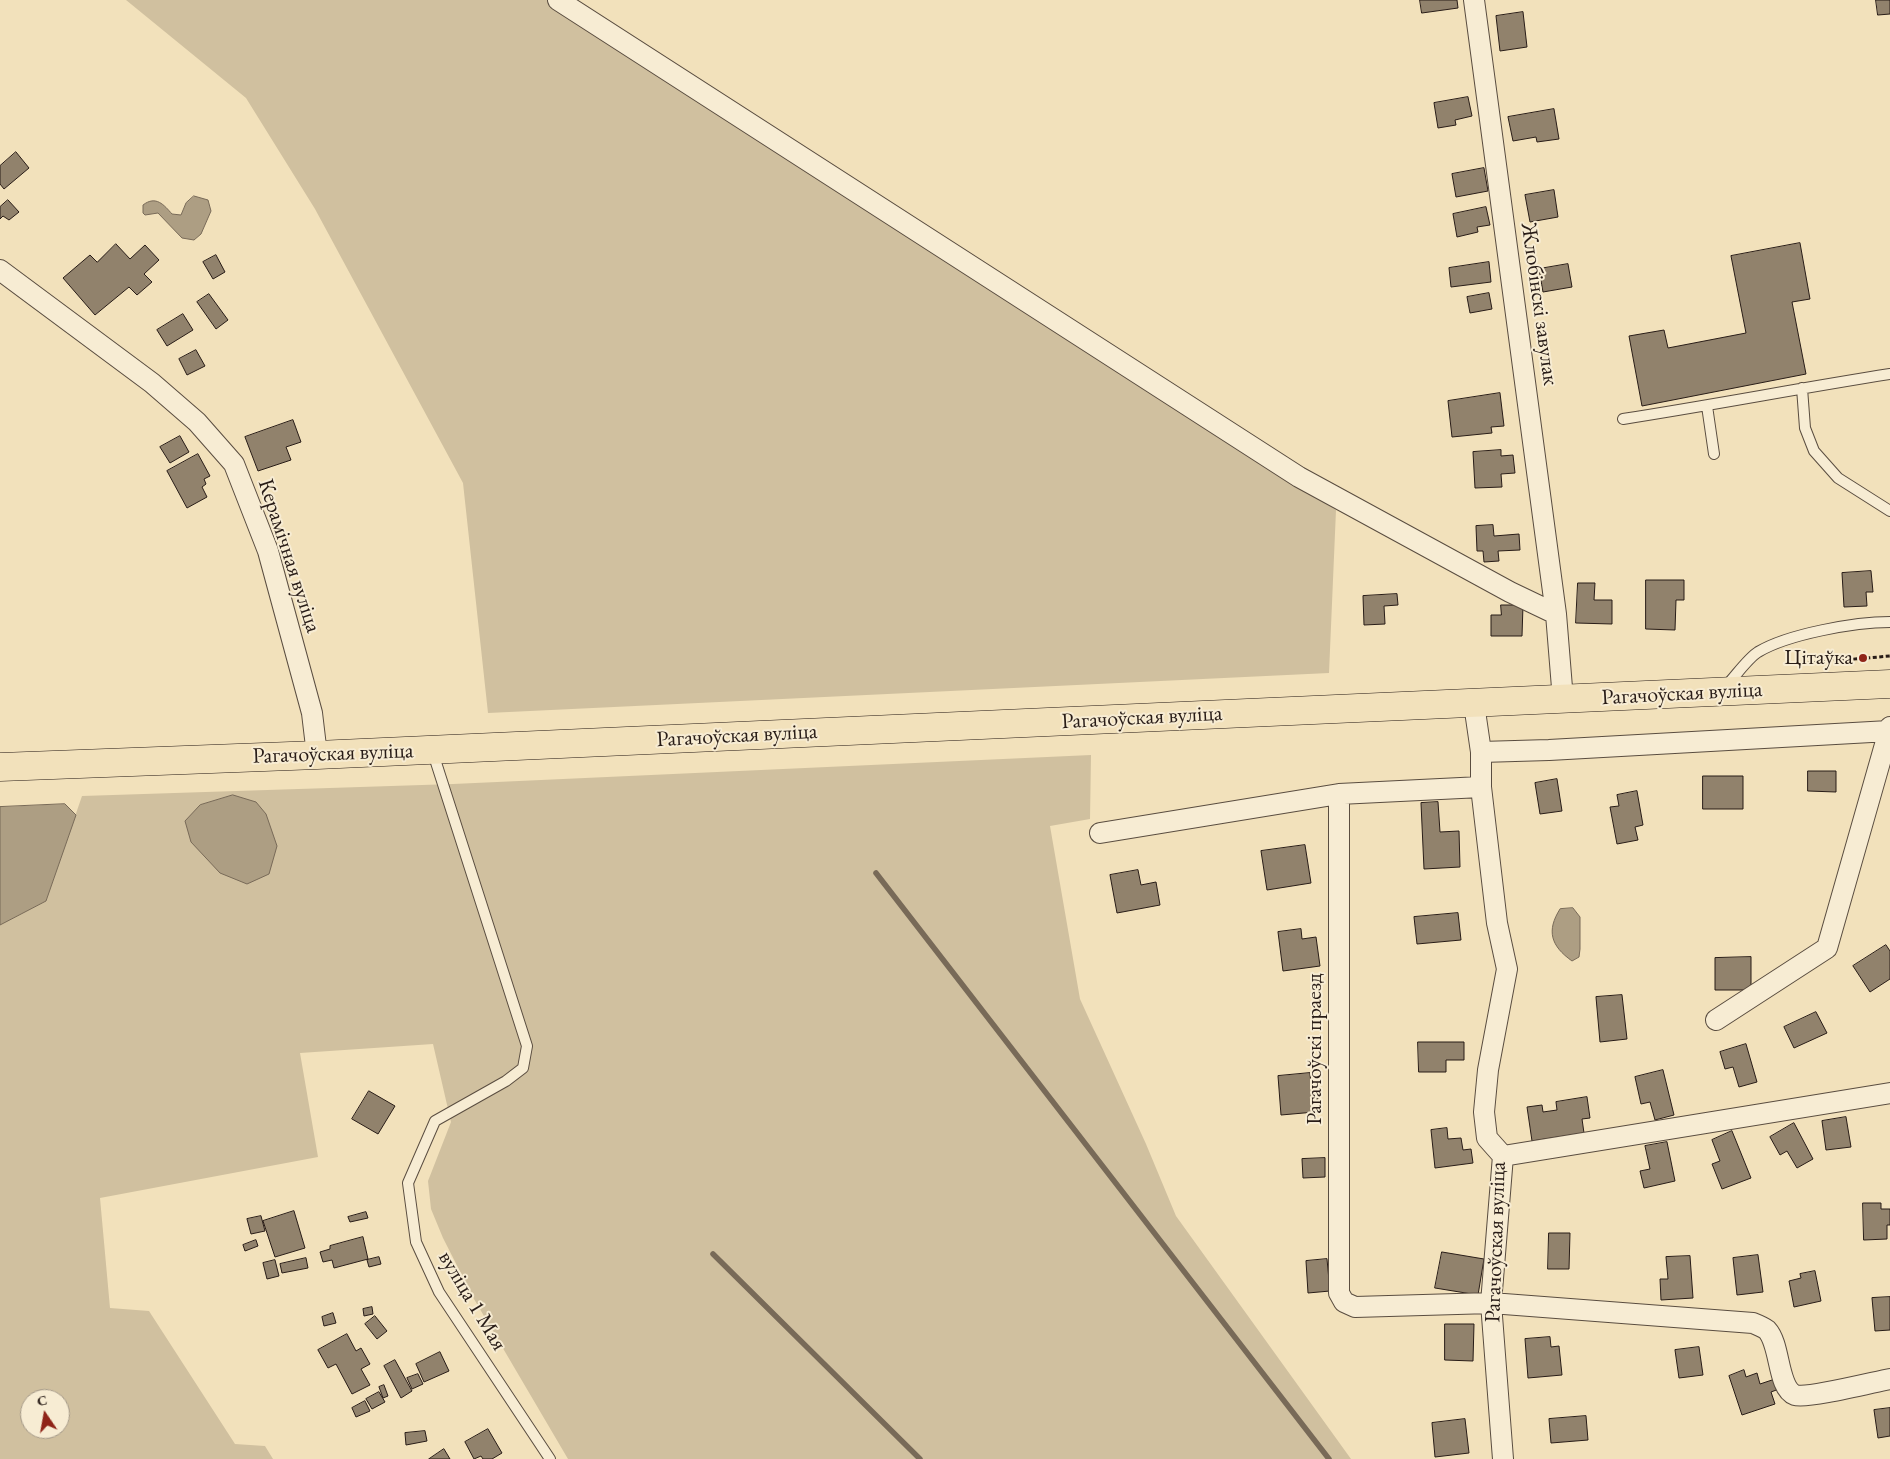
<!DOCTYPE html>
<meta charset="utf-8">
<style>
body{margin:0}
#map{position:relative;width:1890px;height:1459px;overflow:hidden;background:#f2e1bb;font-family:"EB Garamond",serif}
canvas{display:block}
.north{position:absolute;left:20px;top:1389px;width:50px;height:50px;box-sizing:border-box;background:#f7ecd3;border:1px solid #a49988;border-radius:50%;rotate:348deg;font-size:14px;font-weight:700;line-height:20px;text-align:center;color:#281c17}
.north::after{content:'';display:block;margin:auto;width:18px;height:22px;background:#8f2418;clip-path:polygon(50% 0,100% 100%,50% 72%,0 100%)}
</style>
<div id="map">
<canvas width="1890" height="1459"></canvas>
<div class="north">С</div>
</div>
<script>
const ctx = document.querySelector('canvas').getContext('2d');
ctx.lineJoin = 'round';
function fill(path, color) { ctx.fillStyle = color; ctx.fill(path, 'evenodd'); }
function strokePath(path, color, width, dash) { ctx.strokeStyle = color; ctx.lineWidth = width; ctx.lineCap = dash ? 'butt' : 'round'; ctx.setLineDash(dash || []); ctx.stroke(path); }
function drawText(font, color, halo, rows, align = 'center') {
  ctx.font = font + ' "EB Garamond",serif'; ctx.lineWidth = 4; ctx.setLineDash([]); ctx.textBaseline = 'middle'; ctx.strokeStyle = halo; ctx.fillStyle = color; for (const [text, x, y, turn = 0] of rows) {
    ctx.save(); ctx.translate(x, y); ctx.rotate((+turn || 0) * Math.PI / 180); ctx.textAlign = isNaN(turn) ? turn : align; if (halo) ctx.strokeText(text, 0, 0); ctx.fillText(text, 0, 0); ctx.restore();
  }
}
const green = new Path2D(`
 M126,0H551L776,141L1336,510L1329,673L488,713L463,483L315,209L246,98Z
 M1091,755L1090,819L1050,826L1080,999L1146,1144L1176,1216L1351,1459H568L474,1299L443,1238L431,1209L428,1181L451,1122L433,1044L300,1053L318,1157L100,1198L110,1308L149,1311L235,1444L265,1446L273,1459H0V925L46,901L82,796L453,784ZM30,1399H60V1429H30Z`);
const water = new Path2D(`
 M194,196L208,200L211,211L201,234L194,240L182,238L158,213L145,215L143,213V205C156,195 164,205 172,214L181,215L186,203Z
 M233,795L256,802L266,814L277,846L269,874L247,884L220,873L191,842L185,821L200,805Z
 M65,804L76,815L46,901L0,925V807Z
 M1573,908L1580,917V949L1579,957L1572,961C1551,946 1546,931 1560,909Z`);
const stream = new Path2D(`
 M876,873L1329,1459
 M713,1254L920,1459`);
const building = new Path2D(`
 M1420,0H1457L1458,8L1422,13Z
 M1876,0H1890V14L1878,15Z
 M1523,12L1527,47L1500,51L1496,16Z
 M1468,97L1472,116L1455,120L1456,125L1438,128L1434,103Z
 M1554,109L1559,139L1537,142L1536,137L1513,141L1508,117Z
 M16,152L29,168L4,189L0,184V166Z
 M1484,168L1488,191L1456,197L1452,174Z
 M1554,190L1558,217L1530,222L1525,195Z
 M8,200L19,212L9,220L3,216L0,219V207Z
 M1486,207L1490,225L1477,227L1478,232L1457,237L1453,214Z
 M1800,243L1810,299L1792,302L1806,374L1642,406L1629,336L1664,330L1668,348L1746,333L1731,256Z
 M116,244L130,259L145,245L159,260L144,274L152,282L137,295L129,287L95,315L63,278L90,255L97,262Z
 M216,255L225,272L213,279L203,262Z
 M1489,262L1491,282L1451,287L1449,268Z
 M1568,264L1572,287L1543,292L1539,269Z
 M1489,293L1492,309L1470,313L1467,297Z
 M209,294L228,320L216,329L197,302Z
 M183,314L193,330L167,346L157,330Z
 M196,350L205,366L187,375L179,359Z
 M1500,393L1504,426L1491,427L1492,433L1452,437L1448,401Z
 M293,420L301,442L286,447L291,460L258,471L245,437Z
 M180,436L189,452L170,463L160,447Z
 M1501,450V456L1513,455L1515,473L1501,474L1502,487L1475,488L1473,452Z
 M198,454L210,476L204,479L206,484L202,487L207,497L187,508L167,471Z
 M1493,525L1494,536L1519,534L1520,550L1498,551L1499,561L1484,562L1483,551H1477L1476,526Z
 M1871,571L1873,592H1866L1867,606L1844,607L1842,573Z
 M1646,580H1684V600H1676L1675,630L1646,629Z
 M1578,583H1595L1594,600H1612V624L1576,623Z
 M1397,594L1398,605L1384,606L1385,624L1364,625L1363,596Z
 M1501,605H1523L1522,636H1491V615H1501Z
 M1808,771H1836V792L1808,791Z
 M1703,776H1743V809H1703Z
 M1557,779L1562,811L1540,814L1535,783Z
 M1637,791L1643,825L1635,827L1638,840L1617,844L1610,807L1619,806L1617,795Z
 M1438,802L1440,832L1459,831L1460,867L1424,869L1421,803Z
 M1305,845L1311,883L1267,890L1261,851Z
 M1138,870L1141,885L1156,882L1160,905L1117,913L1110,875Z
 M1458,913L1461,940L1417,944L1414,917Z
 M1301,929L1302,939L1316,937L1320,966L1283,971L1278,932Z
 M1886,945L1890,951V979L1870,992L1853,966Z
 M1751,957V990H1715V958Z
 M1622,995L1627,1039L1600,1042L1596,997Z
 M1816,1012L1827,1033L1794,1048L1784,1027Z
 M1418,1042H1464V1060H1446V1072H1419Z
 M1746,1044L1757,1082L1739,1087L1733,1067L1725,1069L1720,1052Z
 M1663,1070L1674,1115L1655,1120L1650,1102L1641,1104L1635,1077Z
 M1310,1073L1311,1085H1317L1318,1099H1314L1315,1112L1281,1115L1278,1076Z
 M369,1091L395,1106L378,1134L352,1119Z
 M1587,1097L1590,1118L1582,1119L1584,1133L1532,1141L1527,1107L1542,1105L1543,1112L1557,1110L1556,1102Z
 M1846,1117L1851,1147L1826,1150L1822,1121Z
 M1794,1123L1813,1159L1797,1168L1787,1151L1780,1155L1770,1137Z
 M1447,1128L1448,1139L1461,1138L1463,1150L1471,1149L1473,1163L1435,1168L1431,1130Z
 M1732,1131L1751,1178L1722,1189L1712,1164L1720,1161L1712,1140Z
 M1667,1142L1675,1181L1644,1188L1640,1171L1650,1169L1645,1146Z
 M1325,1158V1177L1303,1178L1302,1159Z
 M1863,1203H1881V1209H1890V1225H1887V1239L1864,1240Z
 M294,1211L305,1248L275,1257L263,1221Z
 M366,1212L368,1218L350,1222L348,1217Z
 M261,1216L265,1231L251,1234L247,1219Z
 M1549,1233H1570L1569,1269H1548Z
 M363,1237L368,1259L334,1268L332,1260L323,1262L320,1252L330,1249V1246Z
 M256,1240L258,1246L245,1251L243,1245Z
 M1442,1252L1484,1259L1478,1295L1435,1288Z
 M1758,1255L1763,1292L1737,1295L1733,1258Z
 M1690,1256L1693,1298L1661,1300L1660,1279H1668L1666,1257Z
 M379,1257L381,1264L369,1267L367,1260Z
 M306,1258L308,1268L282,1273L280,1264Z
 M1327,1259L1330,1291L1308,1293L1306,1261Z
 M275,1260L279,1276L267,1279L263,1263Z
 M1815,1271L1821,1301L1794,1307L1789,1281L1801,1278L1800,1274Z
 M1890,1297V1330L1875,1331L1872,1298Z
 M372,1307L373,1314L364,1316L363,1309Z
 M333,1313L336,1323L324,1326L322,1317Z
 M375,1316L387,1331L377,1339L365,1324Z
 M1445,1324H1474L1473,1361L1445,1360Z
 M347,1334L356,1351L361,1348L370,1364L361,1369L370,1385L352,1394L336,1364L328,1368L318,1350Z
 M1550,1337L1551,1347L1559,1346L1562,1375L1528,1378L1525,1339Z
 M1699,1347L1703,1375L1679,1378L1675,1350Z
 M440,1352L449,1371L424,1382L416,1364Z
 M395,1360L412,1391L401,1398L384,1366Z
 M1744,1370L1746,1377L1757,1373L1760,1384L1775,1379L1779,1389L1771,1392L1775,1404L1742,1415L1729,1376Z
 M418,1374L423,1384L412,1389L407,1378Z
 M384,1385L388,1396L383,1398L379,1387Z
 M379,1392L385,1402L372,1409L366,1399Z
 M365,1401L370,1411L356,1417L352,1408Z
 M1890,1408V1436L1878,1438L1874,1410Z
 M1586,1416L1588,1440L1551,1443L1549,1419Z
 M1465,1419L1469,1453L1435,1457L1432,1423Z
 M488,1429L502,1453L492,1459H483L481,1456L474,1459L465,1442Z
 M425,1431L427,1441L406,1445L405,1433Z
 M444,1449L450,1459H429Z`);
const path = new Path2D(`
 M1808,663L1890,656`);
const service = new Path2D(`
 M1802,388L1805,428L1814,451L1838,478L1890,511
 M1707,406L1714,454
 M1623,419C1713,405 1801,388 1890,374
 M1726,686C1735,677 1747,659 1758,652C1788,634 1855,622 1890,622
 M432,750L527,1046L523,1068L506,1081L435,1121L408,1183L416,1242L439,1292L550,1459`);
const minor = new Path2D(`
 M558,0L1299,477L1510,592L1556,614L1563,700
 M1474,0L1556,614
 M0,270L152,383L197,422L234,464L268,551L312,713L317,755
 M1474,704L1481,752V787L1497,923L1507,969L1488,1070L1484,1112L1487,1138L1503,1156L1491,1303L1503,1459
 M1481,752L1549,750L1889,731
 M1339,794V1293L1344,1302L1355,1307L1491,1303L1753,1323C1758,1325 1763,1327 1767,1330C1781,1345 1777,1388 1795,1395C1807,1399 1874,1382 1890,1379
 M1100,833L1339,794L1481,787
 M1716,1020L1827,948L1890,727
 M1503,1156L1890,1093`);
const primary = new Path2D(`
 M0,767L317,755L1890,684`);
const markers = [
 [1863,658,5,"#8f2418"]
];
const streetNames = [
 ["Жлобінскі завулак",1539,304,82],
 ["Керамічная вуліца",289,556,72],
 ["Рагачоўская вуліца",1682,694,-3],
 ["Рагачоўская вуліца",1142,718,-3],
 ["Рагачоўская вуліца",737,736,-3],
 ["Рагачоўская вуліца",333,754,-2],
 ["Рагачоўскі праезд",1315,1049,-90],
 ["Рагачоўская вуліца",1496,1242,-88],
 ["вуліца 1 Мая",472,1301,59]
];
const poiNames = [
 ["Цітаўка",1853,658]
];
fill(green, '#d0c09f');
fill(water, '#ad9e83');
strokePath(water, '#786a58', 1);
strokePath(stream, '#786a58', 5.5);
fill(building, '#91826c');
strokePath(building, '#281c17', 1);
strokePath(service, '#5a4d40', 12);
strokePath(minor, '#5a4d40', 22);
strokePath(primary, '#281c17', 29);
strokePath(path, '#281c17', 3, [4, 2.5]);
strokePath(service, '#f7ecd3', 10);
strokePath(minor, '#f7ecd3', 20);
strokePath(primary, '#f2e1bb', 28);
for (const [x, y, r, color] of markers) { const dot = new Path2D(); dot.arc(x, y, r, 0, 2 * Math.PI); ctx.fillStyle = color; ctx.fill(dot); strokePath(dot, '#f7ecd3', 2); }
drawText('22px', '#281c17', '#f7ecd3', streetNames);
drawText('22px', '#281c17', '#f7ecd3', poiNames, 'right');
</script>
